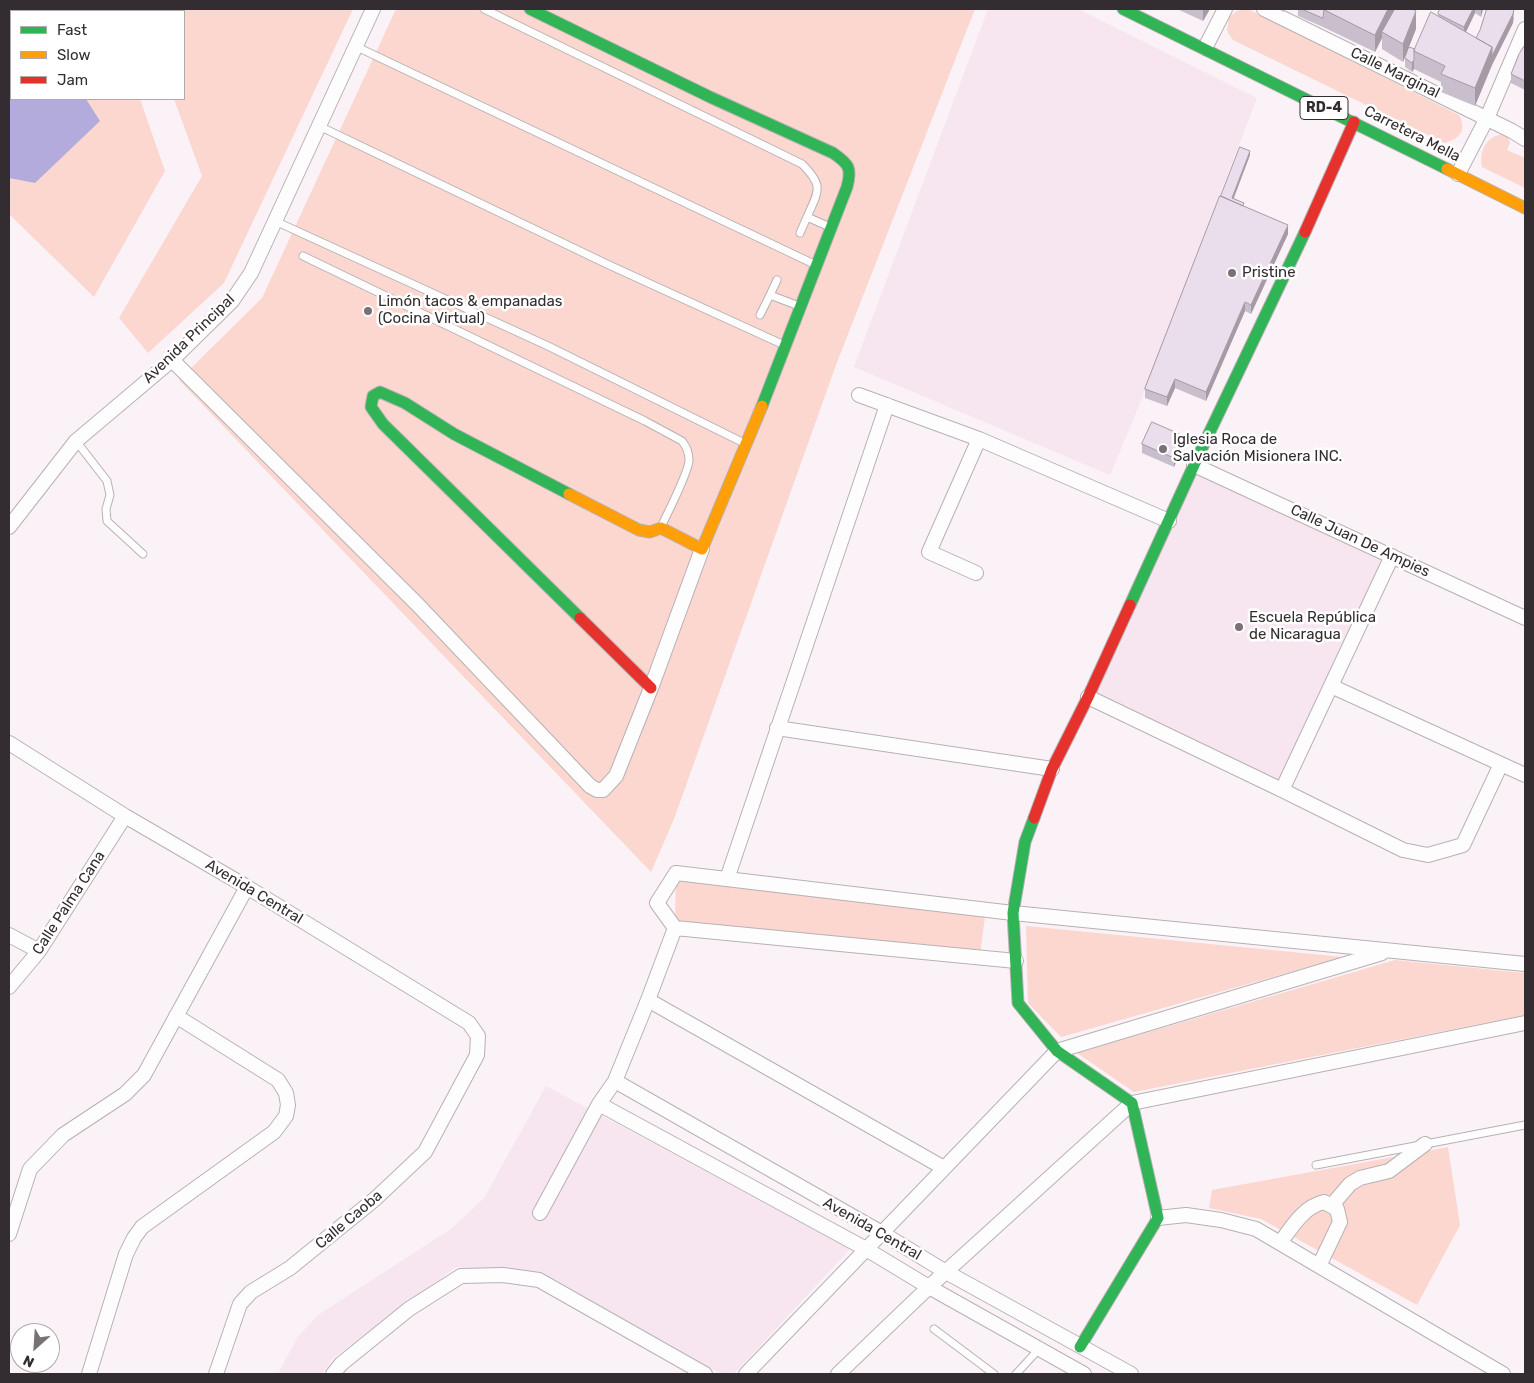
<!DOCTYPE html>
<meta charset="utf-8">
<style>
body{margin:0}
#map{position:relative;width:1534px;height:1383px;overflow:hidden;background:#faf2f7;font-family:Rubik,sans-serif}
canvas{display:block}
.frame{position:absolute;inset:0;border:10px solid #332c30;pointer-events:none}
.legend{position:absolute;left:10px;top:10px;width:175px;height:90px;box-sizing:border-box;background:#fff;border:1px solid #adabac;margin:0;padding:6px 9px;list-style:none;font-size:15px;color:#332c30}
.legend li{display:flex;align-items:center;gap:10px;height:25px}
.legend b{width:25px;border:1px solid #adabac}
.north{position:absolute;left:10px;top:1323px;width:50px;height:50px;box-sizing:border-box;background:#fff;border:1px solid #adabac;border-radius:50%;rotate:206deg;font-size:14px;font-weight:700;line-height:20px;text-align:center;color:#332c30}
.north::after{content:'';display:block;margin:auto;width:18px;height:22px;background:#797176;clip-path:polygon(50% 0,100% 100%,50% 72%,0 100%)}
</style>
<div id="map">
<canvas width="1534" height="1383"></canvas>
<div class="frame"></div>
<ul class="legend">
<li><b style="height:6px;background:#30b455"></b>Fast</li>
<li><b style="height:6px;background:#ff9f0a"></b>Slow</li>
<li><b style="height:6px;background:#e5322d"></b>Jam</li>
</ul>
<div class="north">N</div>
</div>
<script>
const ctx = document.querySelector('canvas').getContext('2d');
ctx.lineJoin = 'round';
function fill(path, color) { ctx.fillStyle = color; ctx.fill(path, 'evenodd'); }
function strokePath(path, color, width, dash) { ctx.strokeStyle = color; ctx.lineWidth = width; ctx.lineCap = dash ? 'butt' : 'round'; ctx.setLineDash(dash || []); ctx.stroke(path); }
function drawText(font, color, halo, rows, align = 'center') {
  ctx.font = font + ' Rubik,sans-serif'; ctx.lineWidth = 5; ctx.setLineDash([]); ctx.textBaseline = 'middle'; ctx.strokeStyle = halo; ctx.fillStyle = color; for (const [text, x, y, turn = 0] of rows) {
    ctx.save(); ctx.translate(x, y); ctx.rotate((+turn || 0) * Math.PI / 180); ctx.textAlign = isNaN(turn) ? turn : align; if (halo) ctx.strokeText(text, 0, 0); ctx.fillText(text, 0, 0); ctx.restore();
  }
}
const built = new Path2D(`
 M988,9H1078L1257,98L1134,418L1110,475L854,367Z
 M1194,465L1392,556L1285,783L1088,697Z
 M546,1086L850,1249L734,1374H721L542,1272L456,1267L333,1358L322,1374H278L297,1338L318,1315L451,1229L484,1198Z`);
const green = new Path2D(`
 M9,9H109L110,11H11V99H140L165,171L94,297L9,214Z
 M142,9H353L224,283L148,353L119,318L202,176L174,99H184V11H143Z
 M396,9H975L836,365L674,819L651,872L179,380L262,298Z
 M1248,9L1459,115C1467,131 1460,139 1444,143L1233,40L1227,31L1229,17L1237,11Z
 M1503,134L1508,137L1510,143L1507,150L1525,158V188L1482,167C1479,152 1486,136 1503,134Z
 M676,873L986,909L981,947V958L675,928Z
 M1026,926L1343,957L1061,1037L1028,1003Z
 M1395,960L1525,973V1015L1134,1092L1077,1053Z
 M1448,1147L1460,1225L1417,1305L1261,1219L1209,1208L1212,1190Z`);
const water = new Path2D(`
 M11,78V99H86L100,121L35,183L9,178V79Z`);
const lane = new Path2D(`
 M484,9L802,164C824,186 819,190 807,217
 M355,46L816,265
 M319,126L609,265L784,345
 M275,221L548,346L744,443
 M800,233L807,217L830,227
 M303,256L645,421L682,441C686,446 689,453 689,460C689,472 667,514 661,527
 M777,280L770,295L799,306
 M760,315L770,295
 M76,441L107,481L110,495L106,509L107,521L143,554
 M1316,1165L1525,1125
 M934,1329L994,1374
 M1016,1374L1039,1349`);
const street = new Path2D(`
 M1264,9L1512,131L1525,139
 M1205,48L1225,9
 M1458,174L1487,118L1525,29
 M172,360L418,605L590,786L597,790H603L616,776L651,688L702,549
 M859,395L979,439L1169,521
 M1194,465L1525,618
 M9,527L76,441L172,360L232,301L251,273L373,9
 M976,573L929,552L979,439
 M1331,686L1525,775
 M1088,697L1282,790L1403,850L1428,855L1463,845L1501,764
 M777,728L1052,769
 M9,743L125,816L247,887L469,1023L478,1036L477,1055L425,1152L375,1199L290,1268L251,1292L240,1304L216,1374
 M1282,790L1392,556
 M727,879L887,405
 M9,935L39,951
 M1016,961L675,928L657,903L676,873L1013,913L1525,964
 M9,987L39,951L125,816
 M648,1000L944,1168
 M615,1081L882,1233L946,1272L1131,1374
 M599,1104L866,1249L929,1287L1084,1374
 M1332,1205L1350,1184L1360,1178L1389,1171L1425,1144
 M540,1213L599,1104L615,1081L648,1000L675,928
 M1158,1218L1186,1215L1221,1220L1256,1229L1503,1374
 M9,1234L30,1169L63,1135L125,1094L144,1075L247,887
 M1280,1243C1292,1227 1303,1207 1324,1202L1337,1209L1340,1222L1319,1266
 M89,1374L126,1254L134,1238L142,1227L274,1132L286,1116L288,1105L286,1093L278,1080L176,1016
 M333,1374L341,1364L409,1309L461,1276L503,1275L539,1280L705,1374
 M746,1374L1057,1051L1382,953
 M838,1374L929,1287L1132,1103L1525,1023`);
const fast = new Path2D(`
 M530,9L710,97L833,153C849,164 852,168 847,187L762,406
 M1123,9L1447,169
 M569,494L454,434L405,403L380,392L373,396L371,407L383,424L580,618
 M1130,605L1194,465L1305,232
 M1034,818L1025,842L1013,913L1018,1003L1057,1051L1132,1103L1158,1218L1080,1347`);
const slow = new Path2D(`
 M1447,169L1525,208
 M569,494L639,530L650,532L661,528L702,549L762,406`);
const jam = new Path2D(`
 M1305,232L1354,122
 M580,618L651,688
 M1034,818L1052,769L1088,697L1130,605`);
const wall = new Path2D(`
 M1177,9H1210L1203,21Z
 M1278,9H1285L1284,12Z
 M1298,9H1395L1416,29L1403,62L1382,49V38L1375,52L1323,27L1298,16Z
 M1440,9H1483L1481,17L1475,13L1466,32L1476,38L1514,17L1513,23L1492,65L1475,106L1441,92V82L1414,69L1412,72L1405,67V58L1415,49L1438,16Z
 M1525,45V90L1511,83V74Z
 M1250,155L1234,198L1244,206L1288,234L1251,314L1245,311L1206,401L1175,388L1167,406L1145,398V389L1221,196Z
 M1142,444L1184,445L1174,467L1142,453Z`);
const shadedWall = new Path2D(`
 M1203,9H1210L1203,21Z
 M1388,9H1395L1382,32V38L1375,52V35Z
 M1473,9H1475V13L1464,36V27Z
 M1481,9H1483L1481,17Z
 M1514,9L1513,23L1492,65L1475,106V88L1492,47Z
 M1416,11V29L1403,62V44Z
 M1414,60V69L1412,72V63Z
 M1250,151V155L1232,202V198Z
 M1288,225V234L1251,314V305Z
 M1245,302V311L1206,401V392Z
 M1175,379V388L1167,406V397Z
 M1184,436V445L1174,467V458Z`);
const building = new Path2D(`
 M1302,9H1324L1323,18Z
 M1323,9H1388L1375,35Z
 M1395,9H1412L1416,11L1403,44L1382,32Z
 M1440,9H1473L1464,27L1438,14Z
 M1487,9H1514L1513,14L1492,56V47L1476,38L1480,30Z
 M1431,12L1492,47L1475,88L1441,74L1445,66L1414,51Z
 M1525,45V81L1511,74L1519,54Z
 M1409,47L1415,49L1414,51V60L1412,63L1405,58Z
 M1240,147L1250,151L1232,198L1244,203L1243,206L1221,196Z
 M1220,196L1288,225L1251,305L1245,302L1206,392L1175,379L1167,397L1145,389Z
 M1152,422L1184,436L1174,458L1142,444Z`);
const markers = [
 [1232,273,5,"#797176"],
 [368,311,5,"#797176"],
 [1163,449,5,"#797176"],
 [1239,627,5,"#797176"]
];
const shields = [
 [1324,108,48]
];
const shieldNames = [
 ["RD-4",1324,108]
];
const streetNames = [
 ["Calle Marginal",1395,73,26],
 ["Carretera Mella",1412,134,27],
 ["Avenida Principal",189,339,-44],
 ["Calle Juan De Ampies",1360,541,25],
 ["Avenida Central",254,892,31],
 ["Calle Palma Cana",69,903,-57],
 ["Calle Caoba",349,1220,-40],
 ["Avenida Central",872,1229,30]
];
const poiNames = [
 ["Pristine",1242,273],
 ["Limón tacos & empanadas",378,302],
 ["(Cocina Virtual)",378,319],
 ["Iglesia Roca de",1173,440],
 ["Salvación Misionera INC.",1173,457],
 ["Escuela República",1249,618],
 ["de Nicaragua",1249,635]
];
fill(built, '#f7e5ef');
fill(green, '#fbd7cf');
fill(water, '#b4abdd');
strokePath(lane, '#b7b1b4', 9);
strokePath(street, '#b7b1b4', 16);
strokePath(fast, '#b7b1b4', 13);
strokePath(slow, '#b7b1b4', 13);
strokePath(jam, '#b7b1b4', 13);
strokePath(lane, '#fefdfe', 7);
strokePath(street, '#fefdfe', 14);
strokePath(fast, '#30b455', 11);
strokePath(slow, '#ff9f0a', 11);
strokePath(jam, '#e5322d', 11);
fill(wall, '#c9becb');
fill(shadedWall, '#a49ba5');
fill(building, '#eaddec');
strokePath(building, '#a49ba5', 1);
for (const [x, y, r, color] of markers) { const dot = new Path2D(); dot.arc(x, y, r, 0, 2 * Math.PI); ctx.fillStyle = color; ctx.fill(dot); strokePath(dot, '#fff', 2); }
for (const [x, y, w] of shields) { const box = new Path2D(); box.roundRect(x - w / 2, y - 11.5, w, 23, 4); ctx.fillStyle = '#fff'; ctx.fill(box); strokePath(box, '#332c30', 1); }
drawText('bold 14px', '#332c30', null, shieldNames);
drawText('15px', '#332c30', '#fff', streetNames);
drawText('15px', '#332c30', '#fff', poiNames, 'left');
</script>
